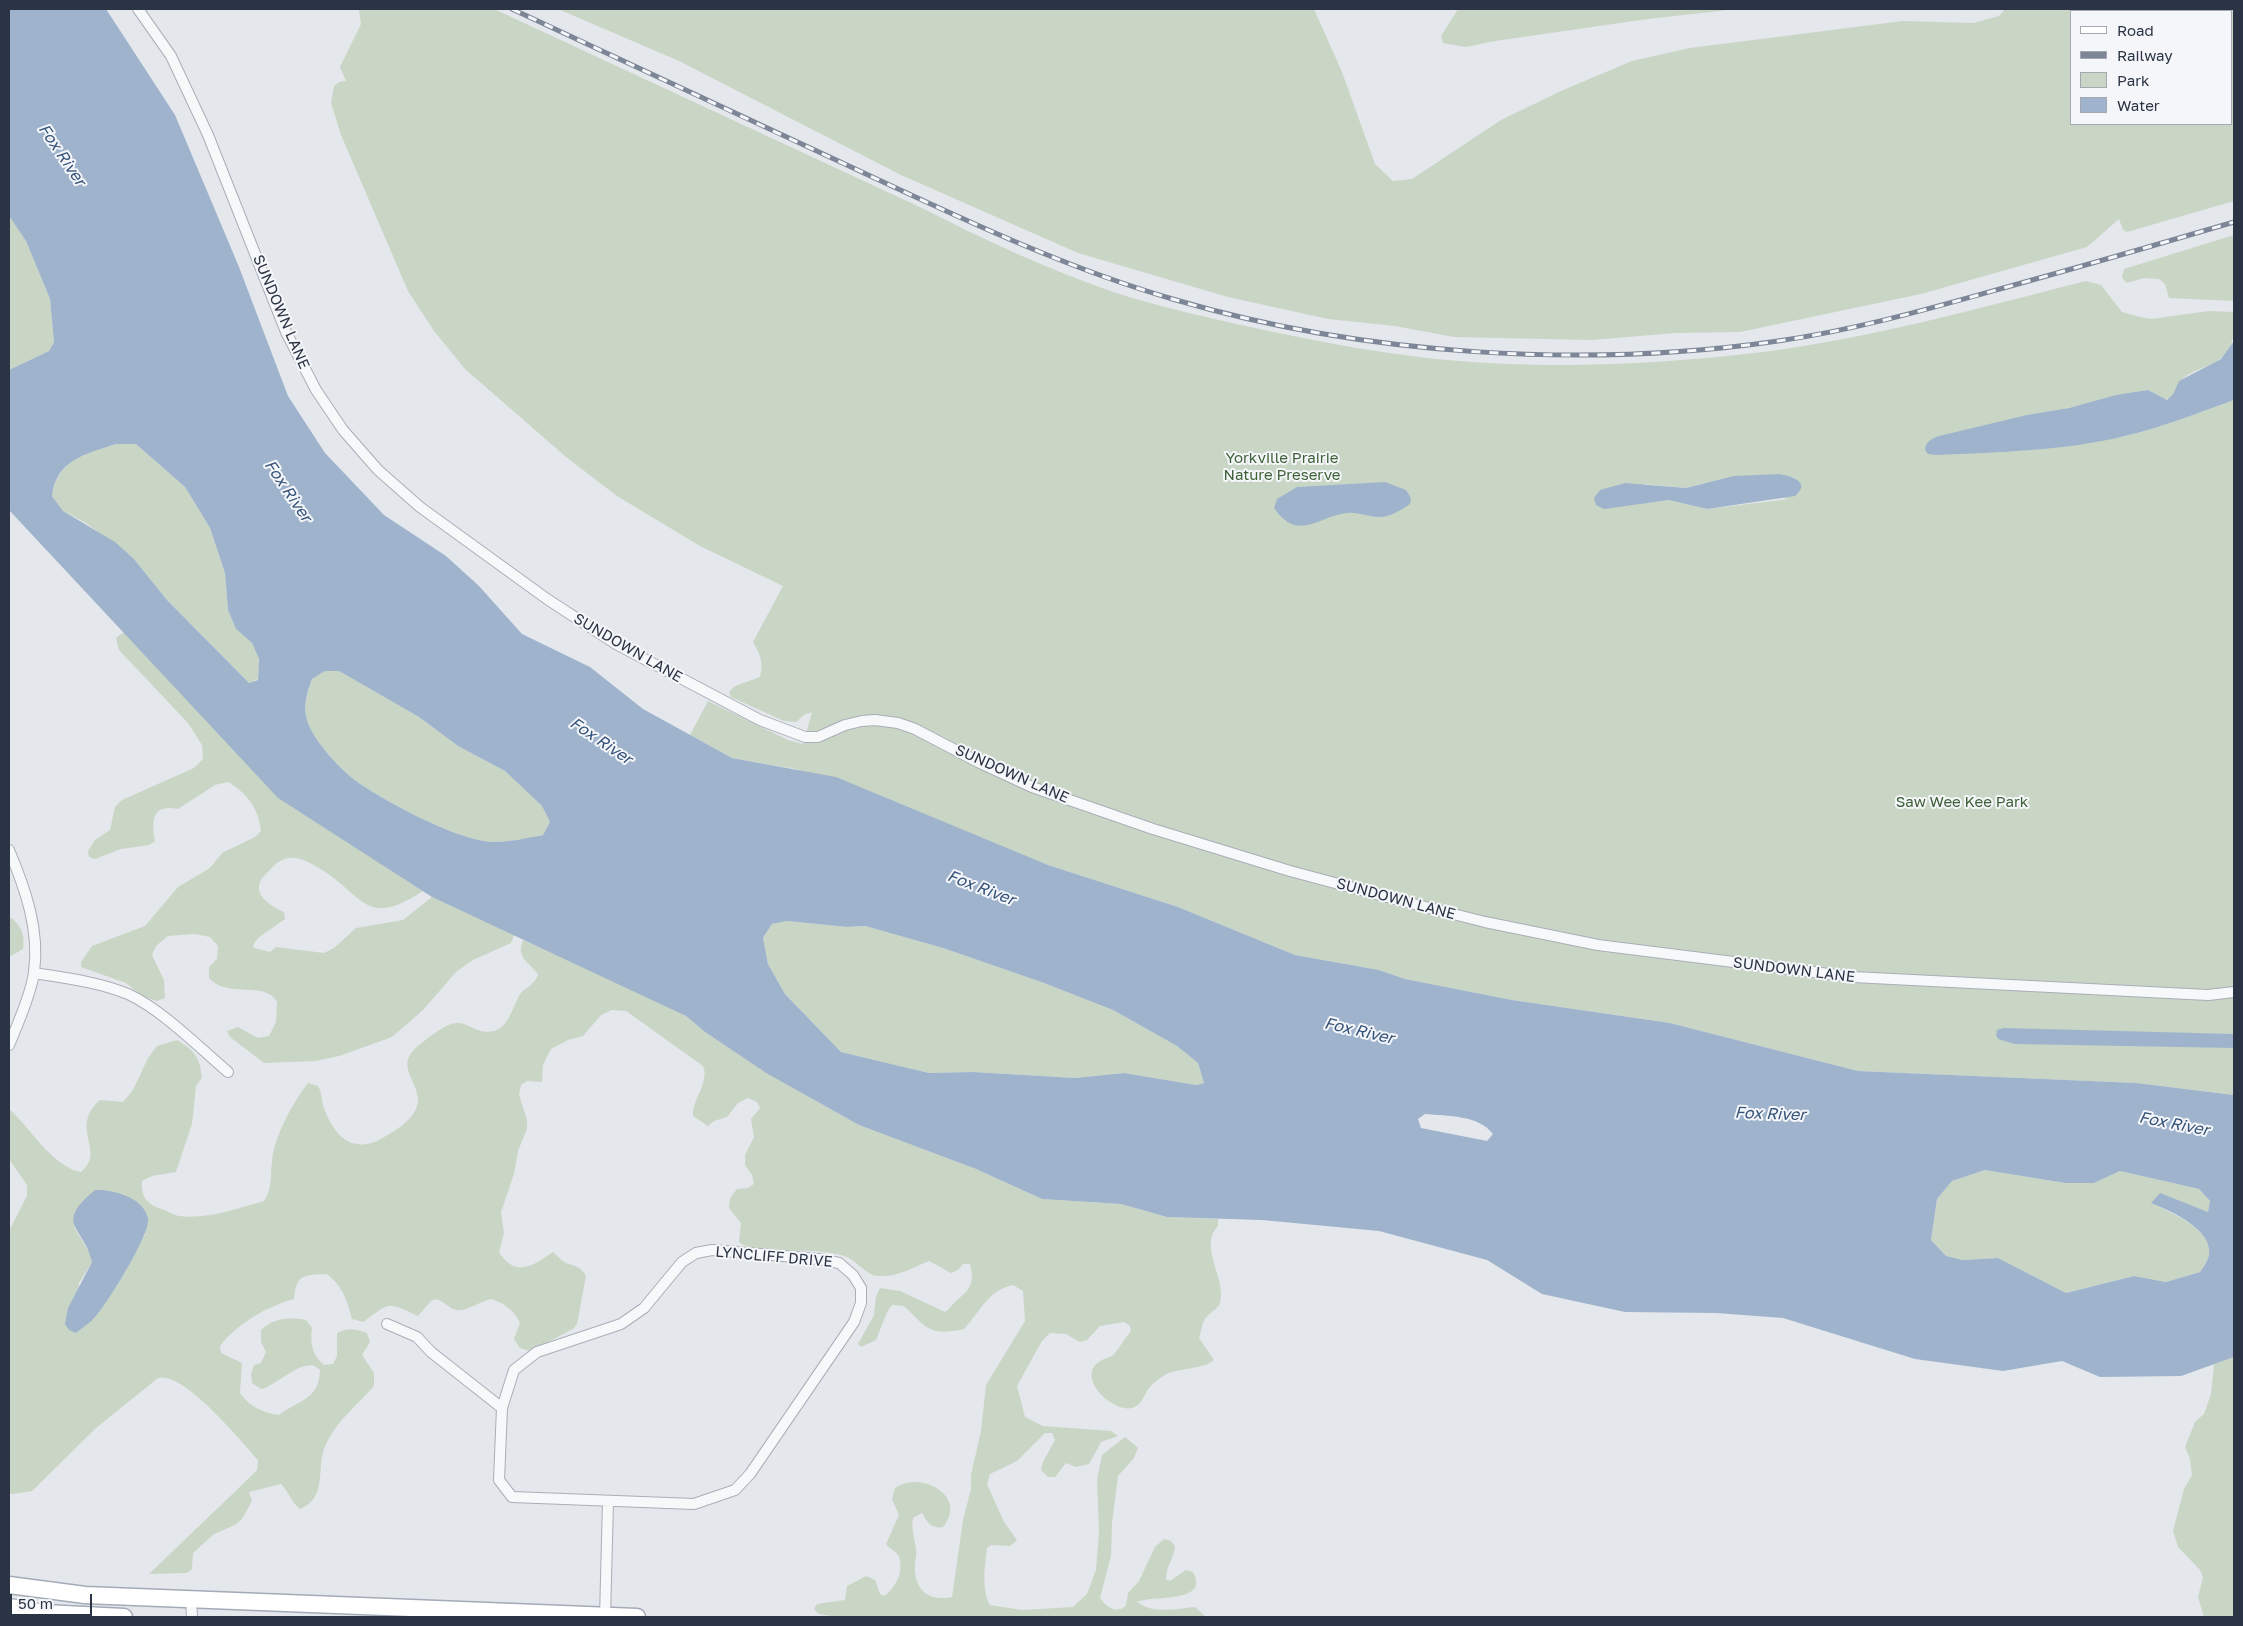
<!DOCTYPE html>
<style>
body{margin:0}
#map{position:relative;width:2243px;height:1626px;overflow:hidden;background:#e4e7ec;font-family:"Golos Text",sans-serif}
canvas{display:block}
.frame{position:absolute;inset:0;border:10px solid #2b3445;pointer-events:none}
.legend{position:absolute;left:2070px;top:10px;width:162px;height:115px;box-sizing:border-box;background:#f4f6f9;border:1px solid #a4a8b1;margin:0;padding:6px 9px;list-style:none;font-size:15px;color:#2b3445}
.legend li{display:flex;align-items:center;gap:10px;height:25px}
.legend b{width:25px;border:1px solid #a4a8b1}
.scale{position:absolute;left:10px;top:1594px;width:82px;height:22px;box-sizing:border-box;border:2px solid #2b3445;border-top:0;padding-left:6px;font-size:15px;line-height:18px;white-space:nowrap;color:#2b3445;-webkit-text-stroke:4px #f4f6f9;paint-order:stroke}
</style>
<div id="map">
<canvas width="2243" height="1626"></canvas>
<div class="frame"></div>
<ul class="legend">
<li><b style="height:6px;background:#fff"></b>Road</li>
<li><b style="height:6px;background:#7d8696"></b>Railway</li>
<li><b style="height:14px;background:#c9d6c5"></b>Park</li>
<li><b style="height:14px;background:#9fb4cc"></b>Water</li>
</ul>
<div class="scale">50 m</div>
</div>
<script>
const ctx = document.querySelector('canvas').getContext('2d');
ctx.lineJoin = 'round';
function fill(path, color) { ctx.fillStyle = color; ctx.fill(path, 'evenodd'); }
function strokePath(path, color, width, dash) { ctx.strokeStyle = color; ctx.lineWidth = width; ctx.lineCap = dash ? 'butt' : 'round'; ctx.setLineDash(dash || []); ctx.stroke(path); }
function drawText(font, color, halo, rows, align = 'center') {
  ctx.font = font + ' "Golos Text",sans-serif'; ctx.lineWidth = 4; ctx.setLineDash([]); ctx.textBaseline = 'middle'; ctx.strokeStyle = halo; ctx.fillStyle = color; for (const [text, x, y, turn = 0] of rows) {
    ctx.save(); ctx.translate(x, y); ctx.rotate((+turn || 0) * Math.PI / 180); ctx.textAlign = isNaN(turn) ? turn : align; if (halo) ctx.strokeText(text, 0, 0); ctx.fillText(text, 0, 0); ctx.restore();
  }
}
const green = new Path2D(`
 M359,9H494L924,209C986,241 1050,270 1116,293C1160,307 1206,317 1250,327C1319,342 1388,355 1458,361C1559,369 1663,364 1763,352C1872,338 1979,308 2086,281L2101,285L2122,312L2136,316L2151,319L2209,311L2234,312C2234,340 2235,354 2207,366C2200,369 2191,372 2186,376C2178,382 2175,391 2170,399H2163L2148,390C2121,394 2095,403 2068,408C2050,412 2033,413 2015,419L2008,451C2047,448 2086,445 2125,436C2163,427 2198,413 2234,400V1095L2136,1083L1858,1071L1670,1023L1512,1000L1405,979L1379,970L1295,955L1178,907L1048,865L796,769L732,758L690,735L708,701L788,740L803,744L812,712L804,715L796,722L784,721L731,697L729,692L735,686L760,677C764,662 760,655 753,642L783,586L700,546L617,496L566,457L465,369L434,331L408,291L341,135L331,103L334,86L339,82L346,81L340,67L361,24ZM1705,483L1789,499L1707,509L1669,500L1644,503V484L1686,488Z
 M558,9H1314L1342,72L1375,164L1393,181L1412,179L1501,120L1561,91L1632,61L1690,48L1903,21L1973,23L1999,16L2005,9H2234V201L2127,232L2123,230L2119,219L2087,247L1921,294L1740,332L1675,333L1592,340L1454,337L1395,326L1328,319L1228,297L1078,253L901,175L679,61ZM2072,11H2232V124H2072Z
 M1458,9H1737L1648,19L1495,41L1466,47L1443,43L1441,36Z
 M9,216L26,241L50,299L54,342L49,351L9,370Z
 M2234,235V301L2169,298L2165,284L2159,279L2144,278L2127,283L2122,278L2124,269Z
 M116,444H136L185,487L210,528L225,573L228,610L236,629L252,643L259,659L258,679L249,683L167,600L134,559L86,523L63,511L52,496C57,460 86,454 116,444Z
 M124,632L278,797L423,891C363,930 365,894 317,867C308,862 300,857 289,858C281,859 275,864 270,870C267,873 261,878 260,882C254,897 273,907 284,912L285,919L258,938L253,945L254,948L270,952L276,947L324,953L334,948L356,928L403,920L432,897L514,935L511,943L473,960L457,971L423,1010L392,1037L339,1056L316,1061L264,1063L230,1037L227,1031L238,1027L258,1038L269,1036L276,1022L277,1002C275,999 272,995 269,994C253,985 225,996 209,978V967L217,959L218,946L210,937L195,934L168,936L156,946L152,955L164,980L165,998L157,1001L142,996L126,983L81,967V962L92,946L145,926L178,887L210,868L222,853L255,837L261,831C259,809 247,793 228,782L215,785L178,809C152,804 151,821 155,841L149,845L121,849L95,859L89,857L88,851L95,840L110,830L115,807L122,800L194,768L203,759L202,745L188,723L119,650L116,638Z
 M325,671H339L419,717L458,746L505,771L542,806L550,822L543,835C527,838 510,842 494,842C458,841 386,802 356,781C340,769 315,742 308,723C302,707 307,694 312,679Z
 M12,918C22,928 25,935 23,949L9,957V919Z
 M787,921L847,927L865,926L943,948L1044,983L1113,1010L1177,1046L1198,1063L1204,1083L1196,1085L1124,1073L1075,1078L973,1072L929,1073L841,1052L785,994L768,964L763,939L772,924Z
 M523,940L620,983L686,1016L705,1032L766,1073L859,1125L976,1169L1042,1199L1121,1204L1167,1217L1218,1219V1226C1200,1244 1221,1272 1221,1294C1221,1311 1213,1308 1205,1319C1202,1324 1201,1332 1199,1338L1214,1360C1202,1370 1182,1367 1167,1374C1161,1377 1153,1383 1149,1388C1144,1395 1141,1406 1132,1408C1124,1410 1114,1405 1107,1400C1096,1392 1083,1372 1099,1362C1104,1358 1111,1358 1115,1353C1121,1345 1125,1338 1131,1331L1130,1326L1124,1322L1100,1326L1087,1340L1080,1342L1066,1334L1050,1333L1042,1341L1017,1386L1025,1417L1043,1426L1111,1431L1118,1436L1101,1442L1089,1464L1076,1467L1066,1463L1055,1477H1048L1041,1470L1043,1462L1055,1440L1052,1433H1045L1017,1461L990,1474L987,1484L1004,1522L1017,1540L1010,1546L991,1545L987,1548C985,1566 981,1589 990,1605L1022,1610L1073,1607L1087,1594L1096,1570L1099,1532L1097,1480L1102,1455L1125,1437L1138,1448L1134,1458L1118,1476L1112,1523L1111,1556L1100,1598C1107,1607 1115,1614 1126,1606L1128,1593L1139,1581L1155,1547L1164,1539L1171,1541L1175,1546C1174,1559 1166,1566 1166,1579L1170,1581L1186,1570L1193,1572C1211,1604 1151,1595 1137,1602C1152,1614 1177,1609 1195,1607L1206,1617L831,1616L819,1614L814,1609L817,1604L845,1600L847,1586L866,1576L875,1580L880,1594L884,1596C896,1588 904,1571 899,1557C897,1551 889,1549 886,1544L899,1515L892,1499L895,1488C920,1470 969,1496 943,1527C931,1529 928,1523 922,1513L913,1518C911,1529 915,1539 916,1550C917,1555 915,1560 915,1566C914,1590 929,1602 952,1597L963,1520L971,1489V1475L981,1431L986,1385L1025,1321L1023,1291L1013,1285C988,1290 980,1312 964,1329C929,1337 926,1327 904,1306L892,1305L887,1312L876,1340L861,1347L858,1344L874,1315L876,1296L880,1288L900,1291L945,1312C950,1309 952,1304 957,1300C970,1290 975,1283 970,1264H963L958,1270L951,1273L929,1261C911,1268 899,1277 878,1276C867,1275 858,1263 849,1258C841,1254 831,1253 822,1252C799,1248 757,1257 739,1242L741,1223L729,1208L730,1198L737,1189L748,1188L754,1184L752,1175L745,1165V1155L754,1137L751,1119L760,1108L757,1102L748,1098L738,1103L727,1117L714,1121L708,1126L693,1116C692,1100 710,1081 703,1066L626,1011L612,1010L601,1015L583,1036L568,1040L551,1049L543,1065L542,1082L527,1081L521,1085L519,1095L527,1120V1129L518,1151L514,1174L501,1212L504,1233L499,1252C516,1279 534,1265 553,1252C558,1256 560,1260 566,1263C574,1266 581,1266 586,1276L577,1324L573,1329L530,1351L520,1348L514,1339L520,1323C514,1310 504,1303 491,1299C480,1301 464,1314 453,1309C447,1306 443,1301 436,1299L431,1301L418,1316C386,1301 391,1302 363,1322L352,1319C347,1300 343,1287 327,1274C304,1275 296,1274 294,1299C266,1307 238,1323 220,1346L221,1353L242,1363L240,1393C249,1406 263,1413 279,1415C300,1399 319,1400 320,1370C306,1353 277,1386 261,1389L252,1383L251,1374L254,1365L261,1363L266,1352L261,1342V1330C274,1318 289,1317 306,1320L312,1328C310,1344 312,1354 324,1365L333,1364L337,1356V1333C348,1327 356,1329 367,1333L370,1342L362,1355L374,1373V1386C356,1407 341,1416 327,1442C314,1464 330,1497 300,1509C291,1502 289,1492 281,1484L249,1492L252,1501L242,1519L235,1525L214,1534L193,1553L192,1569L187,1573L149,1574L245,1482L257,1470L258,1460C242,1442 183,1370 158,1378L96,1428L32,1491L13,1494L9,1493V1231L27,1196V1185L9,1159V1109C30,1127 52,1167 81,1172C107,1151 68,1128 100,1100L123,1102L133,1090L148,1058L157,1046L177,1040C194,1050 200,1057 202,1078L196,1086L192,1124L176,1172L152,1176L142,1181C140,1198 149,1206 165,1210C169,1212 174,1215 179,1216C205,1220 239,1208 264,1201C273,1187 270,1177 272,1161C274,1137 293,1102 308,1083L318,1086C323,1094 321,1103 325,1111C335,1136 352,1153 379,1140C392,1133 417,1119 418,1101C418,1079 394,1066 418,1046C427,1039 445,1023 457,1023C463,1022 472,1028 478,1030C506,1039 510,1013 519,996C524,987 535,986 538,974C528,961 516,958 523,940ZM74,1227L145,1234C126,1269 108,1309 76,1333L79,1283L92,1262L90,1254Z
 M1985,1170L2065,1183H2094L2120,1171L2199,1189L2210,1201L2208,1212L2160,1194L2152,1203C2169,1213 2213,1228 2209,1255C2208,1260 2203,1267 2200,1272L2166,1282L2134,1276L2066,1293L1998,1258L1963,1260L1946,1256L1931,1240L1937,1199L1952,1181Z
 M2234,1357V1617H2204L2198,1597L2203,1577L2200,1570L2178,1547L2173,1531L2184,1489L2192,1475L2190,1459L2185,1447L2195,1422L2204,1414L2211,1394L2214,1364Z`);
const water = new Path2D(`
 M9,9H106L175,115L239,267L288,396L325,453L384,515L446,556L479,586L522,634L590,667L643,709L732,758L836,777L1048,865L1178,907L1295,955L1379,970L1405,979L1512,1000L1670,1023L1858,1071L2136,1083L2234,1095V1357L2181,1376L2100,1377L2062,1361L2003,1371L1915,1359L1783,1318L1716,1313L1625,1312L1542,1294L1487,1260L1379,1231L1262,1220L1167,1217L1121,1204L1042,1199L976,1169L859,1125L766,1073L705,1032L686,1016L432,897L278,798L9,510V370L49,351L54,342L50,299L26,241L9,216ZM116,444H136L185,487L210,528L225,573L228,610L236,629L252,643L259,659L258,680L249,683L167,600L134,559L115,542L63,511L52,496C56,460 86,454 116,444ZM325,671H339L419,717L458,746L505,771L542,806L550,822L543,835C527,838 510,842 494,842C458,841 386,802 356,781C340,769 315,742 308,723C302,707 307,693 312,679ZM787,921L847,927L865,926L943,948L1044,983L1113,1010L1177,1046L1198,1063L1204,1083L1196,1085L1124,1073L1075,1078L973,1072L929,1073L841,1052L785,994L768,964L763,938L772,924ZM1425,1114C1447,1116 1479,1115 1493,1134L1487,1141L1421,1128L1418,1119ZM1985,1170L2065,1183H2094L2120,1171L2199,1189L2210,1201L2208,1212L2160,1193L2151,1203C2170,1211 2213,1229 2209,1255C2208,1260 2203,1268 2200,1272L2166,1282L2134,1276L2066,1293L1998,1258L1963,1260L1946,1256L1931,1240L1937,1199L1952,1181Z
 M2234,341V400C2198,413 2163,427 2125,436C2064,451 1999,452 1936,455L1928,454L1925,450C1926,441 1931,439 1939,436L2027,415L2069,408L2116,395L2148,390L2167,400L2173,394L2179,381L2221,359Z
 M1779,474C1791,476 1812,482 1795,496L1707,509L1669,500L1604,509L1596,505L1594,498L1600,490L1625,483L1686,488L1734,476Z
 M1385,482L1406,490L1411,498L1410,504C1398,512 1386,520 1370,516C1363,515 1355,512 1347,513C1319,516 1298,543 1274,508L1277,499L1297,487Z
 M2004,1028L2234,1034V1048L2014,1044L1998,1039L1996,1035L1997,1030Z
 M95,1190C113,1189 145,1198 148,1219C150,1235 108,1302 96,1316C90,1323 82,1328 76,1333L69,1330L65,1324L68,1308L92,1262C84,1226 53,1225 95,1190Z`);
const minor = new Path2D(`
 M138,9L171,56L208,135L286,332L316,390L343,430L378,470L420,507L547,599L616,644L760,720L805,737H818L845,725L862,721L875,720L898,723L915,729L980,763L1032,787L1153,829L1290,871L1406,902L1485,922L1598,945L1853,977L2208,995L2234,992
 M9,850C25,888 40,930 34,972C32,992 17,1026 9,1045
 M34,973C66,978 99,982 128,994C161,1009 200,1048 228,1072
 M712,1250L819,1259L839,1263L853,1275L861,1288V1303L854,1322L750,1474L735,1490L694,1504L512,1497L499,1480L502,1408L514,1370L537,1352L621,1324L644,1308L682,1262L696,1253Z
 M387,1324L417,1337L431,1352L502,1408
 M191,1599L192,1617
 M605,1617L608,1502`);
const primary = new Path2D(`
 M9,1585L85,1595L637,1617
 M9,1607L44,1613L124,1617`);
const rail = new Path2D(`
 M512,9C624,61 736,114 849,166C956,216 1062,267 1176,300C1363,355 1585,369 1778,341C1856,330 1932,308 2007,287C2083,266 2159,244 2234,222`);
const streetNames = [
 ["SUNDOWN LANE",281,312,67],
 ["SUNDOWN LANE",628,648,30],
 ["SUNDOWN LANE",1012,774,24],
 ["SUNDOWN LANE",1396,899,15],
 ["SUNDOWN LANE",1794,970,7],
 ["LYNCLIFF DRIVE",774,1257,5]
];
const parkNames = [
 ["Yorkville Prairie",1282,458],
 ["Nature Preserve",1282,475],
 ["Saw Wee Kee Park",1962,802]
];
const waterNames = [
 ["Fox River",62,155,56],
 ["Fox River",288,491,56],
 ["Fox River",601,741,34],
 ["Fox River",981,888,21],
 ["Fox River",1359,1031,13],
 ["Fox River",1770,1114,2],
 ["Fox River",2174,1124,11]
];
fill(green, '#c9d6c5');
fill(water, '#9fb4cc');
strokePath(minor, '#a9aeb7', 12);
strokePath(primary, '#a3abb8', 19);
strokePath(minor, '#f7f8fa', 10);
strokePath(primary, '#fff', 16);
strokePath(rail, '#7d8696', 5);
strokePath(rail, '#f4f6f9', 3, [9]);
drawText('15px', '#2b3445', '#f4f6f9', streetNames);
drawText('15px', '#3f6138', '#f4f6f9', parkNames);
drawText('italic 16px', '#34527a', '#f4f6f9', waterNames);
</script>
